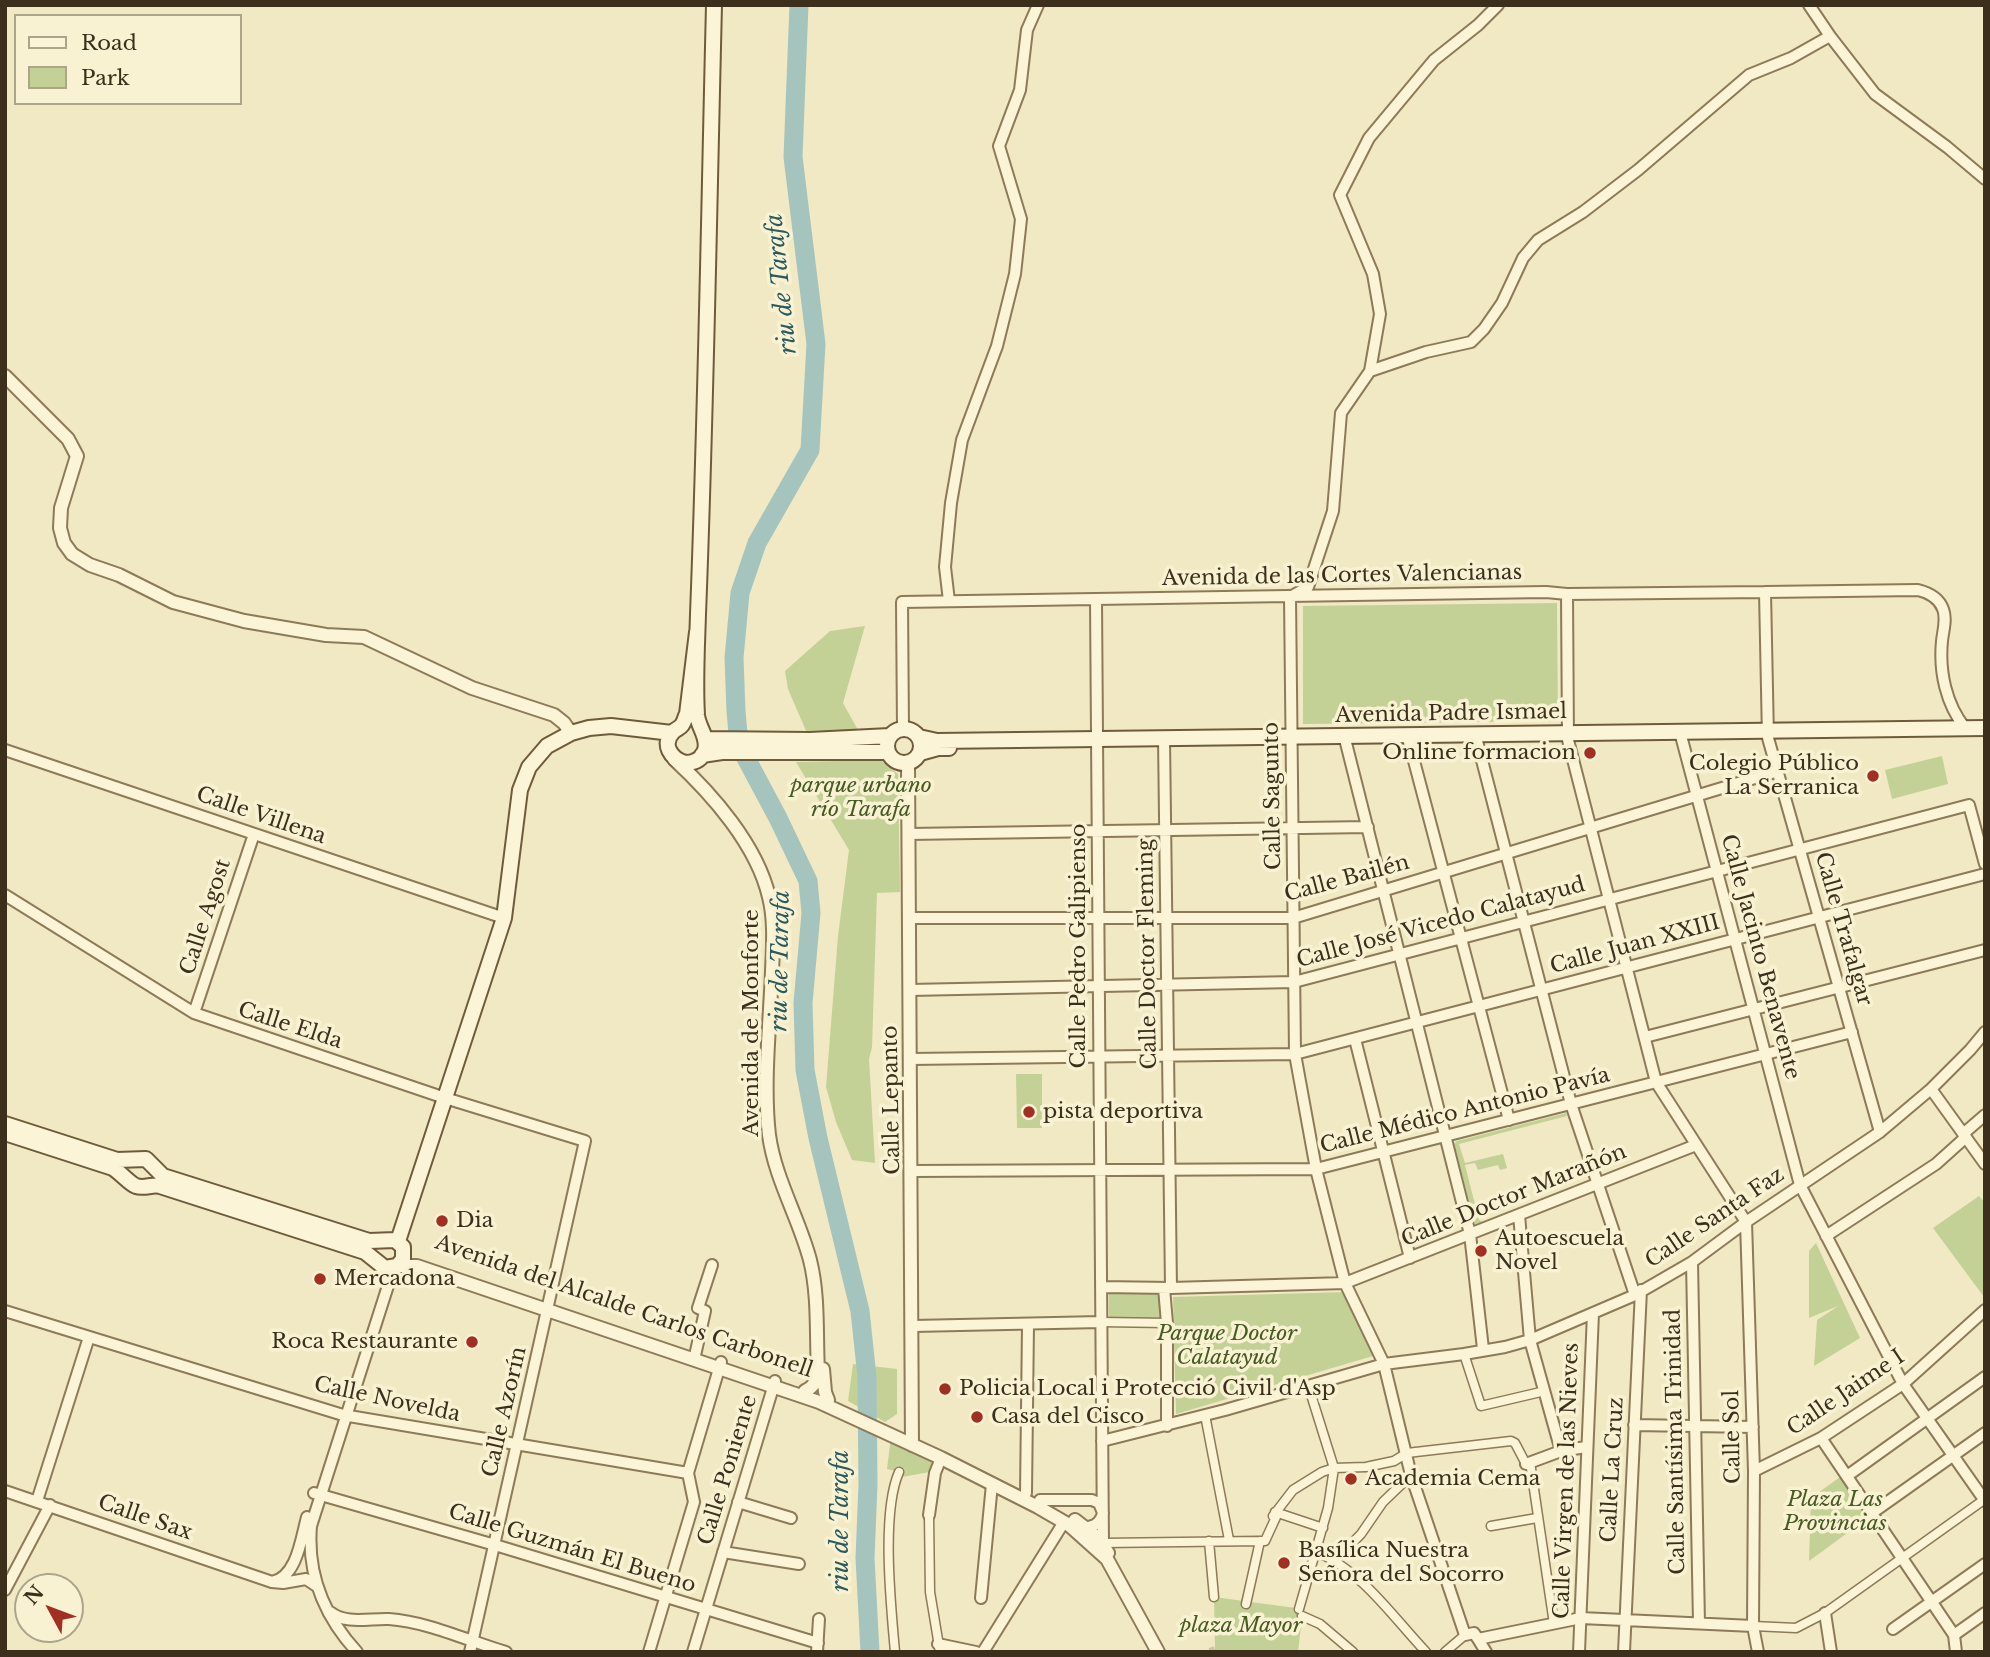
<!DOCTYPE html>
<meta charset="utf-8">
<style>
body{margin:0}
#map{position:relative;width:1990px;height:1657px;overflow:hidden;background:#f1e9c3;font-family:"Libre Baskerville",serif}
canvas{display:block}
.frame{position:absolute;inset:0;border:7px solid #3c301d;pointer-events:none}
.legend{position:absolute;left:14px;top:14px;width:228px;height:91px;box-sizing:border-box;background:#f8f2d3;border:2px solid #ada48a;margin:0;padding:9px 12px;list-style:none;font-size:21px;color:#3c301d}
.legend li{display:flex;align-items:center;gap:14px;height:35px}
.legend b{width:35px;border:2px solid #ada48a}
.north{position:absolute;left:14px;top:1573px;width:70px;height:70px;box-sizing:border-box;background:#f8f2d3;border:2px solid #ada48a;border-radius:50%;rotate:311deg;font-size:19px;font-weight:700;line-height:28px;text-align:center;color:#3c301d}
.north::after{content:'';display:block;margin:auto;width:24px;height:32px;background:#a13023;clip-path:polygon(50% 0,100% 100%,50% 72%,0 100%)}
</style>
<div id="map">
<canvas width="1990" height="1657"></canvas>
<div class="frame"></div>
<ul class="legend">
<li><b style="height:9px;background:#fbf4d7"></b>Road</li>
<li><b style="height:19px;background:#c3d196"></b>Park</li>
</ul>
<div class="north">N</div>
</div>
<script>
const ctx = document.querySelector('canvas').getContext('2d');
ctx.lineJoin = 'round';
function fill(path, color) { ctx.fillStyle = color; ctx.fill(path, 'evenodd'); }
function strokePath(path, color, width, dash) { ctx.strokeStyle = color; ctx.lineWidth = width; ctx.lineCap = dash ? 'butt' : 'round'; ctx.setLineDash(dash || []); ctx.stroke(path); }
function drawText(font, color, halo, rows, align = 'center') {
  ctx.font = font + ' "Libre Baskerville",serif'; ctx.lineWidth = 7; ctx.setLineDash([]); ctx.textBaseline = 'middle'; ctx.strokeStyle = halo; ctx.fillStyle = color; for (const [text, x, y, turn = 0] of rows) {
    ctx.save(); ctx.translate(x, y); ctx.rotate((+turn || 0) * Math.PI / 180); ctx.textAlign = isNaN(turn) ? turn : align; if (halo) ctx.strokeText(text, 0, 0); ctx.fillText(text, 0, 0); ctx.restore();
  }
}
const green = new Path2D(`
 M1557,603L1558,721L1303,724V606Z
 M865,626L843,703L863,739L810,740L788,689L785,671L830,631Z
 M1942,756L1948,784L1892,799L1885,770Z
 M881,760L898,774L900,892L877,893L872,1047L869,1059L875,1163L852,1160L836,1122L826,1087L838,936L849,850L796,762Z
 M1016,1074H1042V1128H1017Z
 M1566,1113L1567,1116L1459,1144L1465,1163L1503,1154L1507,1168L1500,1170L1498,1165L1478,1170L1475,1163L1465,1165L1479,1220L1483,1222L1475,1224L1454,1144L1457,1141Z
 M1979,1196L1985,1203L1984,1297L1933,1228Z
 M1816,1243L1860,1338L1814,1366L1817,1320L1838,1306L1809,1318V1251Z
 M1346,1292L1373,1356L1176,1414L1173,1297Z
 M1109,1293H1164L1166,1318L1109,1319Z
 M853,1364L897,1369V1414L885,1422L848,1401Z
 M891,1437L932,1457L930,1472L902,1477L903,1473L887,1469Z
 M1840,1477L1868,1518L1809,1561L1811,1498Z
 M1214,1597L1303,1609L1298,1652L1215,1650Z`);
const river = new Path2D(`
 M799,5L793,157L816,344L810,450L757,543L740,593L734,658L736,711L739,745L778,818L808,881L811,913L803,1003L805,1070L818,1138L860,1311L867,1377L868,1485L865,1558L870,1652`);
const pedestrianTunnel = new Path2D(`
 M1210,1652L1215,1650`);
const pedestrian = new Path2D(`
 M1101,1322L1167,1323
 M1464,1354L1481,1406L1545,1391
 M1205,1415L1229,1540
 M1530,1462L1554,1624
 M1275,1512L1323,1528
 M929,1515L930,1592L940,1652
 M1491,1526L1537,1518
 M1209,1541L1214,1597
 M1260,1541H1265L1276,1517L1273,1516L1293,1490L1322,1472L1334,1468L1366,1467L1394,1461L1407,1453L1511,1441L1515,1443L1526,1464
 M1103,1543L1260,1541
 M1317,1552C1363,1572 1392,1616 1426,1652
 M1336,1560L1361,1534L1383,1502L1411,1475
 M1246,1604L1260,1541
 M1299,1609L1328,1508L1334,1468L1308,1385
 M1302,1616L1320,1624L1353,1652
 M1753,1626L1796,1628L1825,1613L1985,1499
 M895,1652C891,1606 881,1513 899,1472
 M1445,1652L1465,1635`);
const minor = new Path2D(`
 M1498,5L1478,25L1434,60L1369,138L1340,195L1373,274L1380,314L1370,371L1341,413L1333,511L1308,587L1290,597L1295,1054L1316,1169L1345,1283L1696,1145
 M1830,36L1875,94L1947,147L1985,179
 M1370,371L1426,352L1471,342L1484,329L1502,303L1523,258L1538,240L1583,212L1638,170L1749,75L1791,58L1830,36L1809,5
 M1765,592L1918,590C1930,593 1939,598 1943,609C1947,619 1943,631 1942,641C1939,672 1946,704 1965,728
 M1567,594L1568,740L1656,1082L1746,1222L1754,1471L1753,1626L1758,1652
 M1096,600L1103,1543
 M949,601L945,567L951,503L962,440L997,346L1015,274L1021,219L999,146L1020,90L1027,30L1038,5
 M903,729L902,602L1546,592L1567,594L1765,592L1768,738L1880,1132
 M1680,732L1800,1185L1903,1384L1985,1501
 M1164,738L1171,1288
 M1477,741L1571,1104L1635,1295
 M1409,742L1509,1120
 M1346,743L1470,1234L1483,1349
 M5,750L504,918
 M909,834L1368,827
 M5,895L194,1013L445,1098L585,1141L470,1652
 M909,918H1293L1778,771
 M910,990L1294,982L1969,805L1985,864
 M194,1013L254,834
 M1645,1037L1985,950
 M1355,1039L1410,1258
 M911,1059L1295,1054L1985,874
 M1931,1089L1985,1164
 M1963,1134L1985,1115
 M912,1171L1316,1169L1852,1032
 M1519,1215L1530,1340L1561,1451
 M1826,1236L1936,1164L1966,1137
 M1692,1262L1699,1623
 M1101,1287L1171,1288L1345,1283L1384,1364L1225,1410L1102,1441
 M1164,1288L1167,1323V1426
 M5,1311L343,1415L688,1473
 M913,1326L1101,1322
 M694,1360L705,1311L698,1308L712,1265
 M1634,1425L1753,1427
 M1821,1438L1954,1635L1956,1652
 M1526,1464L1561,1451L1586,1447
 M1754,1471L1821,1438L1903,1384L1985,1310
 M1847,1476L1985,1377
 M5,1491L272,1582L283,1583L306,1579L315,1585
 M314,1493L495,1545L818,1643
 M1026,1493L1028,1325
 M1040,1500H1092L1099,1503L1103,1513C1100,1525 1092,1528 1080,1527
 M37,1501L89,1337
 M738,1502L791,1518
 M1872,1513L1985,1433
 M929,1515L935,1473L941,1458
 M723,1552L799,1564
 M272,1582C297,1577 301,1539 307,1517
 M5,1590L50,1505
 M981,1598L992,1484
 M330,1612C346,1625 370,1618 389,1619C429,1622 468,1641 506,1652
 M1825,1613L1831,1652
 M1753,1626L1581,1618L1478,1639L1474,1633L1465,1635L1411,1475L1384,1364L1464,1354L1505,1347L1530,1340L1635,1295L1692,1262L1746,1222L1880,1132L1931,1089L1970,1050L1985,1032
 M1893,1629L1985,1564
 M1954,1635L1985,1613
 M1478,1639L1486,1652
 M938,1644L976,1652
 M357,1652C324,1616 307,1574 311,1526L394,1267
 M649,1652L694,1502L688,1473L721,1362
 M693,1652L775,1381
 M817,1652L819,1619
 M983,1652L1064,1522
 M1579,1652L1593,1313
 M1624,1652L1641,1290`);
const tertiary = new Path2D(`
 M5,376L68,439L77,456L61,508L60,528L64,543L72,554L90,565L119,575L173,602L244,621L326,635L364,637L472,688L554,715L564,723L571,733
 M674,759C712,794 757,845 769,897C775,920 773,947 772,971C770,1023 763,1084 769,1135C775,1179 799,1218 810,1260C819,1296 816,1335 818,1371C816,1382 815,1386 805,1391
 M908,763L912,1445
 M397,1266H417L819,1402L941,1458L1038,1507L1069,1525L1107,1559L1158,1652
 M823,1369L825,1392L828,1400
 M1075,1520L1098,1538L1108,1553`);
const secondary = new Path2D(`
 M697,632L687,714C685,717 685,721 682,725C680,728 676,729 673,732C661,744 671,759 685,763C694,763 702,760 705,750C709,738 698,727 697,715C695,682 697,648 698,614C706,411 709,208 714,5
 M887 746a17 17 0 1 1 34 0a17 17 0 1 1-34 0Z
 M919,737L937,741L1985,728
 M705,739L810,740L890,736
 M920,753L938,748H949
 M702,755L722,752H888
 M5,1124L117,1160L146,1159L163,1176L369,1241L395,1240L403,1247V1259L397,1266L385,1268L365,1252L160,1186C152,1184 144,1189 136,1186C130,1184 121,1173 113,1168L5,1133
 M398,1241L504,918L520,790L529,767L547,746L571,733L589,728L611,726L672,733`);
const markers = [
 [1590,753,7,"#a13023"],
 [1873,776,7,"#a13023"],
 [1029,1112,7,"#a13023"],
 [442,1221,7,"#a13023"],
 [1481,1251,7,"#a13023"],
 [320,1279,7,"#a13023"],
 [472,1342,7,"#a13023"],
 [945,1389,7,"#a13023"],
 [977,1417,7,"#a13023"],
 [1351,1479,7,"#a13023"],
 [1284,1563,7,"#a13023"]
];
const streetNames = [
 ["Avenida de las Cortes Valencianas",1342,576,-1],
 ["Avenida Padre Ismael",1451,714,-1],
 ["Calle Sagunto",1273,796,-91],
 ["Calle Villena",261,816,19],
 ["Calle Bailén",1347,879,-15],
 ["Calle Agost",206,917,-72],
 ["Calle José Vicedo Calatayud",1441,923,-15],
 ["Calle Trafalgar",1843,929,74],
 ["Calle Juan XXIII",1635,945,-15],
 ["Calle Pedro Galipienso",1079,946,-90],
 ["Calle Doctor Fleming",1148,954,-91],
 ["Calle Jacinto Benavente",1760,957,75],
 ["Avenida de Monforte",752,1023,-90],
 ["Calle Elda",290,1026,18],
 ["Calle Lepanto",892,1100,-91],
 ["Calle Médico Antonio Pavía",1465,1111,-14],
 ["Calle Doctor Marañón",1514,1196,-22],
 ["Calle Santa Faz",1715,1218,-34],
 ["Avenida del Alcalde Carlos Carbonell",624,1307,19],
 ["Calle Jaime I",1846,1393,-34],
 ["Calle Novelda",387,1400,12],
 ["Calle Azorín",505,1412,-77],
 ["Calle Sol",1733,1437,-91],
 ["Calle Santísima Trinidad",1676,1442,-91],
 ["Calle Poniente",728,1470,-73],
 ["Calle La Cruz",1613,1470,-87],
 ["Calle Virgen de las Nieves",1567,1481,-88],
 ["Calle Sax",145,1518,19],
 ["Calle Guzmán El Bueno",572,1549,17]
];
const poiNames = [
 ["Online formacion",1576,753,"right"],
 ["Colegio Público",1859,764,"right"],
 ["La Serranica",1859,788,"right"],
 ["pista deportiva",1043,1112],
 ["Dia",456,1221],
 ["Autoescuela",1495,1239],
 ["Novel",1495,1263],
 ["Mercadona",334,1279],
 ["Roca Restaurante",458,1342,"right"],
 ["Policia Local i Protecció Civil d'Asp",959,1389],
 ["Casa del Cisco",991,1417],
 ["Academia Cema",1365,1479],
 ["Basílica Nuestra",1298,1551],
 ["Señora del Socorro",1298,1575]
];
const parkNames = [
 ["parque urbano",861,786],
 ["río Tarafa",861,810],
 ["Parque Doctor",1227,1334],
 ["Calatayud",1227,1358],
 ["Plaza Las",1835,1500],
 ["Provincias",1835,1524],
 ["plaza Mayor",1241,1626]
];
const waterNames = [
 ["riu de Tarafa",782,284,-96],
 ["riu de Tarafa",781,961,-89],
 ["riu de Tarafa",842,1521,-90]
];
fill(green, '#c3d196');
strokePath(river, '#a5c4be', 19);
strokePath(pedestrianTunnel, '#cdc4a2', 8, [8, 4]);
strokePath(pedestrian, '#8d7a58', 11);
strokePath(minor, '#8d7a58', 14);
strokePath(tertiary, '#8d7a58', 16);
strokePath(secondary, '#6f5b3b', 18);
strokePath(pedestrian, '#fbf4d7', 8);
strokePath(minor, '#fbf4d7', 10);
strokePath(tertiary, '#fbf4d7', 12);
strokePath(secondary, '#fbf4d7', 14);
for (const [x, y, r, color] of markers) { const dot = new Path2D(); dot.arc(x, y, r, 0, 2 * Math.PI); ctx.fillStyle = color; ctx.fill(dot); strokePath(dot, '#f8f2d3', 2.5); }
drawText('21px', '#3c301d', '#f8f2d3', streetNames);
drawText('21px', '#3c301d', '#f8f2d3', poiNames, 'left');
drawText('italic 21px', '#465a22', '#f8f2d3', parkNames);
drawText('italic 23px', '#2b5a5d', '#f8f2d3', waterNames);
</script>
